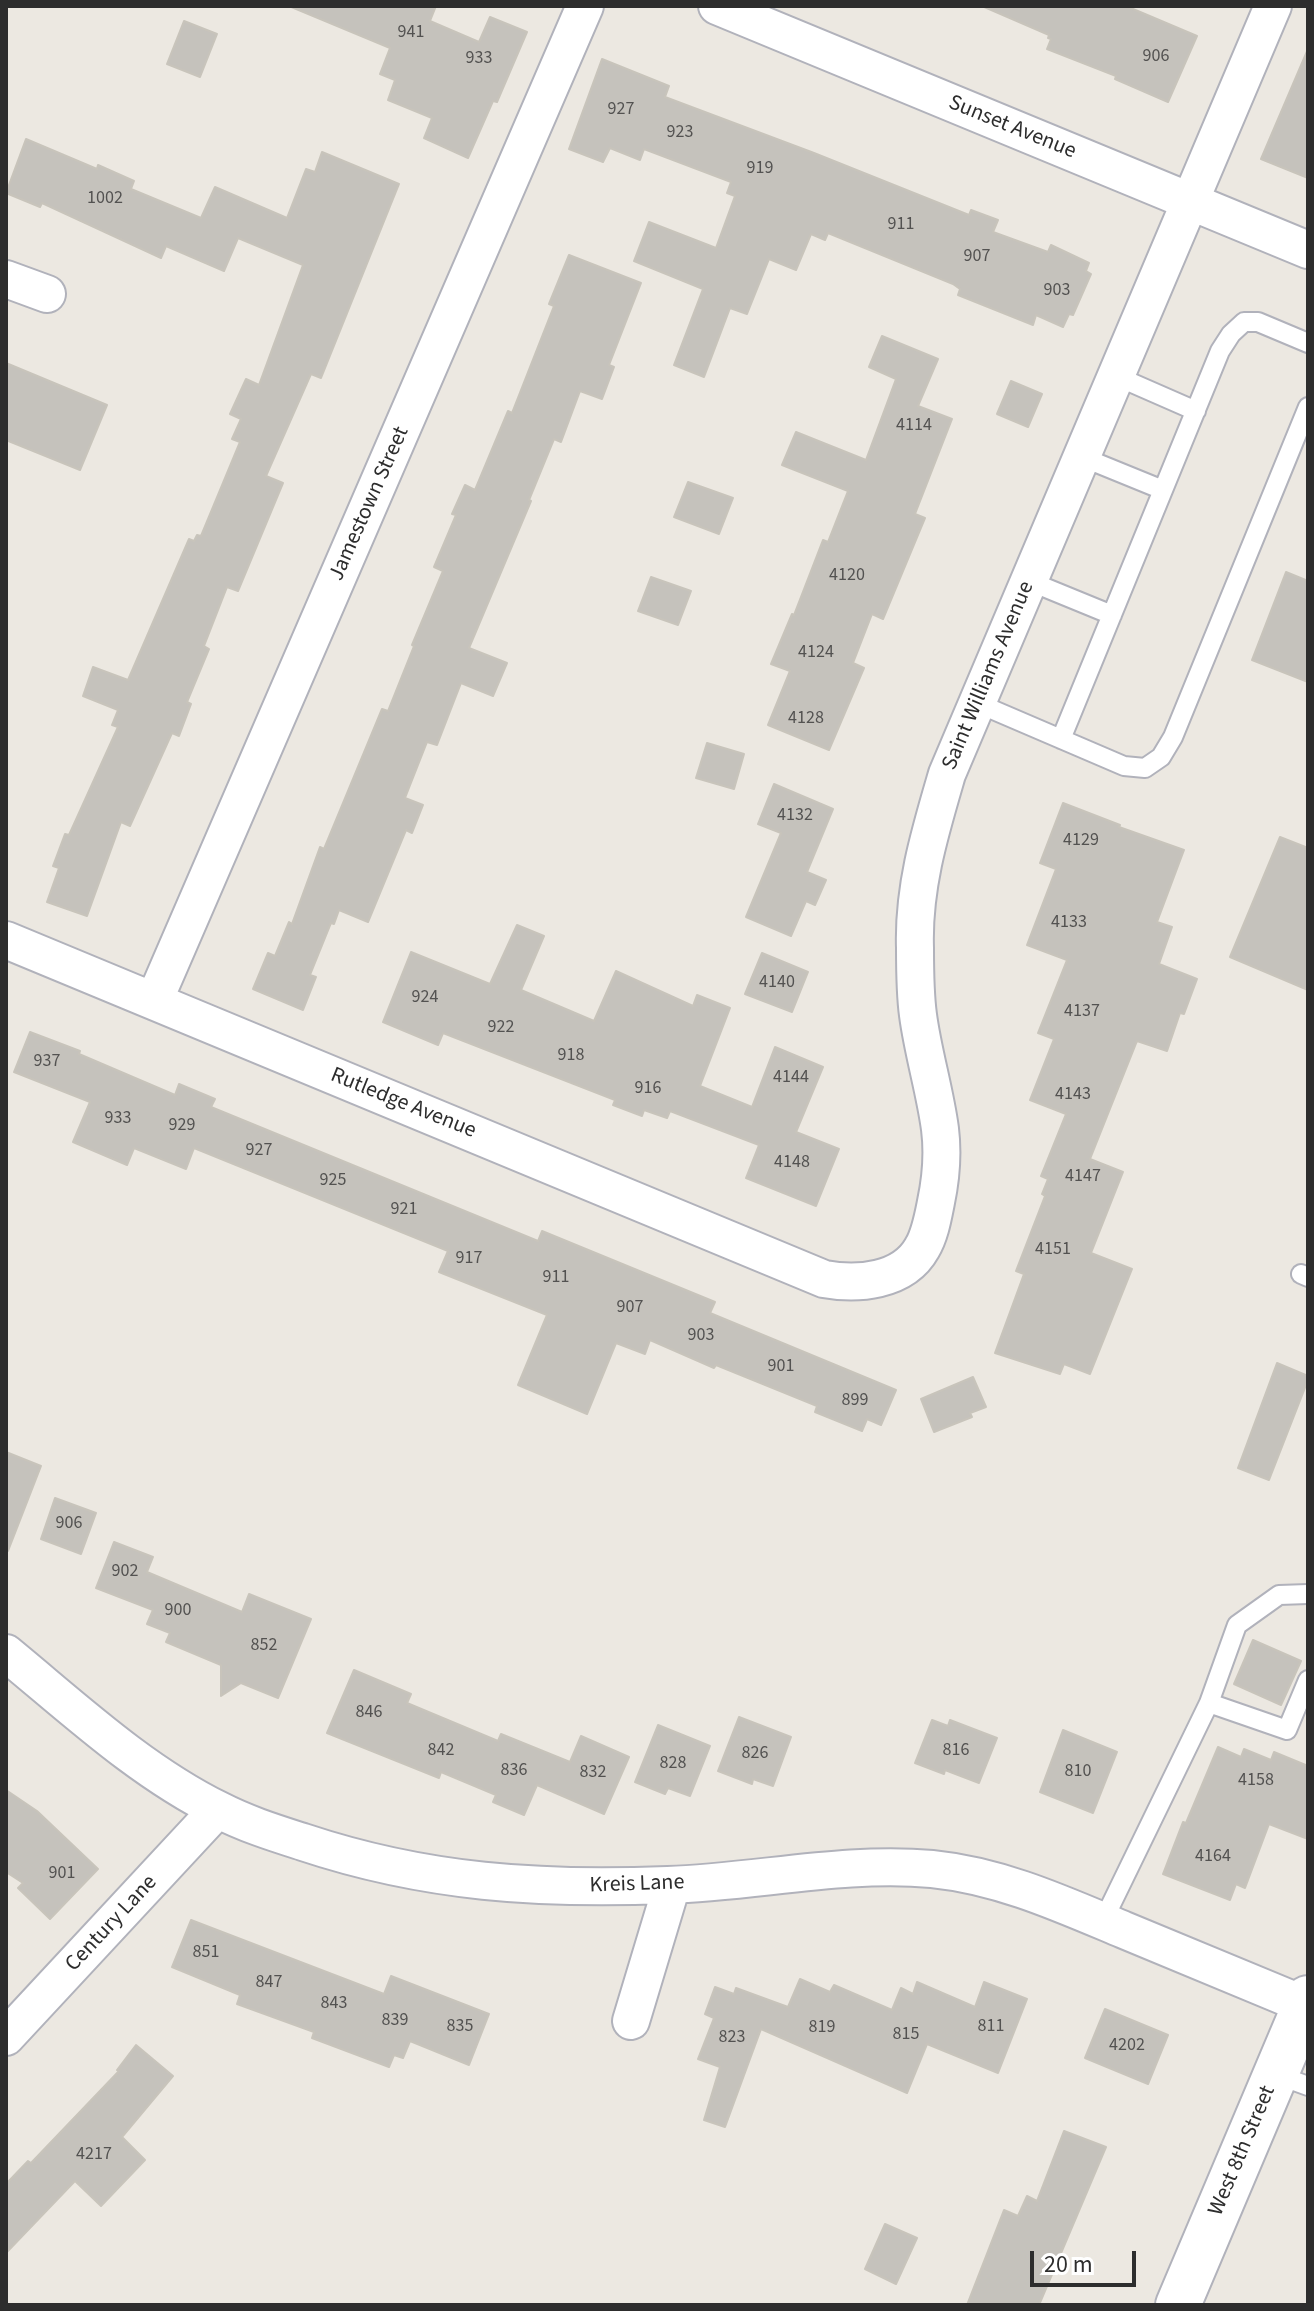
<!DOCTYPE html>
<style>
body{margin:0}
#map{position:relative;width:1314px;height:2311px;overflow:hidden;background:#ece8e1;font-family:"Source Sans 3",sans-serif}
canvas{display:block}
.frame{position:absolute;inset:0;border:8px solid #2d2d2d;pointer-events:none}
.scale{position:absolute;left:1030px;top:2251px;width:106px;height:36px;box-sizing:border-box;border:4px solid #2d2d2d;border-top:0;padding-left:10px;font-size:24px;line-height:28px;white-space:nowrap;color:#2d2d2d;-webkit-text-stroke:6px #fff;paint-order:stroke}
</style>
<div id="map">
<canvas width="1314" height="2311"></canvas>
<div class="frame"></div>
<div class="scale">20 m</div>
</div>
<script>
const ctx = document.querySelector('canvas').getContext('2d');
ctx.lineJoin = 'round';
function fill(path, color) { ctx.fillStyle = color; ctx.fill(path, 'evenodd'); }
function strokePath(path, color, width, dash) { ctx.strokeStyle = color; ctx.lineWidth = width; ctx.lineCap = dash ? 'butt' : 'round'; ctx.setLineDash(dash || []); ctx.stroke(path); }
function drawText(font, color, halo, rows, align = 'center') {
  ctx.font = font + ' "Source Sans 3",sans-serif'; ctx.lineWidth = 6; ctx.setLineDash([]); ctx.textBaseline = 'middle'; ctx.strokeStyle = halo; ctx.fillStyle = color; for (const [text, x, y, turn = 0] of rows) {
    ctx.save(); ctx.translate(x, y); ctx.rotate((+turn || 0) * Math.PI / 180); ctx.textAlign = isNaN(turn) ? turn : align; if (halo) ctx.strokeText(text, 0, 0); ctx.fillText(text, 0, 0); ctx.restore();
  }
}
const building = new Path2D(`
 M289,6H436L430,21L479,42L490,17L527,32L497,102L493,101L468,158L424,138L432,118L388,100L395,80L380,74L390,48Z
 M982,6H1126L1197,36L1168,102L1115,79L1116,76L1047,49L1051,39L1048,38L1049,35Z
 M184,21L217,34L200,77L167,64Z
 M1308,49V178L1261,159Z
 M602,59L669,86L665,97L814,153L969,215L971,210L998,220L993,232L1048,252L1051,245L1089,263L1086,271L1091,274L1073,315L1069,314L1063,327L1036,315L1033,325L958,295L960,289L953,284L828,233L825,240L811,234L796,270L769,259L747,314L730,308L704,377L674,365L703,289L634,261L649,222L716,248L735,196L727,193L731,182L644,149L640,160L610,148L603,162L569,149Z
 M26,139L97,169L98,165L134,181L131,189L201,218L215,187L287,218L306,169L315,172L322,152L399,184L321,378L311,374L266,476L283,483L238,591L227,587L204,646L209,649L187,702L191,704L179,736L172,733L130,826L121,822L87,916L47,902L59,868L53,866L65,834L69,835L118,727L112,725L118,710L83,696L93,667L128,680L189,539L194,541L197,535L201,536L240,442L232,439L241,419L230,414L246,379L259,385L303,265L238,238L224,271L166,246L161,258L42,203L40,207L6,193Z
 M569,255L641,283L609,365L614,367L602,399L580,391L561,442L554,439L529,500L531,501L469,648L507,663L493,696L461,683L437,745L427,742L405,798L423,805L412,833L406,830L368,922L339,910L334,924L331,923L310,975L316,977L303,1010L253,989L268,953L275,956L289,922L292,924L320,847L324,849L382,709L388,711L414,646L412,645L443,571L434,567L456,515L452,514L465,485L475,490L508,411L512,413L554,306L549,304Z
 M882,336L938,359L918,406L952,419L915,514L925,518L883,619L872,614L853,663L864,668L829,750L768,725L790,671L771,664L792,614L794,615L823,540L828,542L848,491L782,465L796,432L866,460L896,379L869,367Z
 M6,363L107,405L80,470L6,440Z
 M1011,381L1042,394L1028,427L997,414Z
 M688,482L733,498L719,534L674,517Z
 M1286,572L1308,581V682L1252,660Z
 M651,577L691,591L678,625L638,611Z
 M707,743L744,754L734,789L696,778Z
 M774,784L833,809L807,872L826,880L815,905L806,901L791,936L746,917L781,833L758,824Z
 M1063,803L1120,825L1119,827L1184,850L1157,922L1172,927L1159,964L1197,979L1184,1014L1180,1013L1167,1051L1137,1041L1090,1159L1123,1172L1091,1253L1132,1269L1090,1374L1064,1364L1060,1374L995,1353L1024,1274L1016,1271L1045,1196L1042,1194L1048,1179L1041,1176L1066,1114L1030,1100L1054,1039L1038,1033L1067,960L1027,945L1056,869L1040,863Z
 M1280,837L1308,848V990L1230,957Z
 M517,925L544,936L521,990L594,1021L616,971L693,1006L697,995L730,1008L700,1086L752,1107L775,1047L823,1067L796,1132L839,1149L816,1206L746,1178L759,1145L670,1111L667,1118L644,1110L642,1116L613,1105L615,1100L443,1033L438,1045L383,1022L411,952L490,984Z
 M762,953L808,972L792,1012L745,994Z
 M30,1032L80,1051L79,1054L175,1095L179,1084L215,1099L211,1107L538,1241L542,1231L715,1302L710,1313L896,1390L881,1425L867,1419L862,1431L815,1412L817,1406L716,1365L714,1368L650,1340L645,1354L616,1343L587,1414L518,1385L547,1315L439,1272L448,1251L194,1148L186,1169L134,1148L127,1165L73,1142L90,1102L14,1072Z
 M1277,1363L1308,1376V1380L1269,1480L1238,1468Z
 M973,1377L986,1407L970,1413L972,1417L934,1432L921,1399Z
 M6,1452L41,1466L8,1551H6Z
 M55,1498L96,1513L81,1554L41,1539Z
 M114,1542L153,1557L147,1572L242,1612L249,1594L311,1619L278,1698L241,1683L221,1696V1665L166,1642L170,1633L147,1624L153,1610L96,1588Z
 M1253,1640L1301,1661L1281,1705L1234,1684Z
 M354,1670L411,1694L407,1703L498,1741L501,1734L570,1762L581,1736L629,1757L604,1814L537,1785L524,1815L493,1802L496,1795L441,1772L439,1778L327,1733Z
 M739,1717L791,1737L773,1786L753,1779L752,1784L718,1771Z
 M932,1720L948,1726L950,1720L997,1738L979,1783L945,1770L944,1774L915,1763Z
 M658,1725L710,1746L690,1796L668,1788L665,1794L635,1782Z
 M1063,1730L1117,1752L1093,1813L1040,1792Z
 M1218,1747L1241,1757L1244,1749L1271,1760L1274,1752L1308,1766V1839L1269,1824L1245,1888L1236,1884L1230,1900L1163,1874L1183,1822L1186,1823Z
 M6,1790L37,1811L98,1869L50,1919L18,1888L23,1883L6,1872Z
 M191,1920L384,1994L391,1976L489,2014L469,2065L410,2041L403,2058L394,2055L389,2067L312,2038L314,2032L237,2004L240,1995L172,1967Z
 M800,1979L830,1992L834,1985L892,2010L901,1988L913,1994L917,1982L975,2007L984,1982L1027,1999L998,2073L927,2044L907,2093L761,2029L725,2127L704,2120L720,2067L698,2059L714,2018L705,2014L715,1987L734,1994L736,1988L788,2007Z
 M1105,2009L1168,2035L1148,2084L1085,2058Z
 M136,2045L173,2076L122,2137L145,2160L101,2206L75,2181L6,2253V2184L28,2161L31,2163L119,2071L117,2070Z
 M1064,2131L1106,2147L1039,2305H967L1004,2210L1018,2216L1027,2196L1037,2201Z
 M885,2224L917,2238L896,2284L865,2269Z`);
const lane = new Path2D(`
 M1116,376L1196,411
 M1082,457L1163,490
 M1029,581L1112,615
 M977,703L1124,766L1145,768L1161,757L1173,737L1308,407
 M1061,739L1220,351L1231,334L1244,322H1258L1308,343
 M1301,1274L1308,1277
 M1308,1594L1279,1595L1237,1625L1209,1703L1287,1730L1308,1680
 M1103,1921L1209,1703
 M1275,2074L1308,2086`);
const street = new Path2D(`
 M717,6L1308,250
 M6,279L47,294
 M6,940L824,1279C857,1285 903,1282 922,1248C930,1235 933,1217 936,1202C941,1178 943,1153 940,1129C935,1091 923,1053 918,1015C915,993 915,970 915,948C913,887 930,832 947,774L1273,6
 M154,1001L585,6
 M6,1653C73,1708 140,1771 219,1810C246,1824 275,1833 303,1842C426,1883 540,1890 668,1885C756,1882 845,1861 932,1869C1001,1876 1062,1904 1124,1930C1185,1955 1245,1980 1305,2005
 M631,2021L672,1885
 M6,2037L217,1810`);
const secondary = new Path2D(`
 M1178,2305L1308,1998`);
const numberNames = [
 ["941",411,33],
 ["906",1156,57],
 ["933",479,59],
 ["927",621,110],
 ["923",680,133],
 ["919",760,169],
 ["1002",105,199],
 ["911",901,225],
 ["907",977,257],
 ["903",1057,291],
 ["4114",914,426],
 ["4120",847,576],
 ["4124",816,653],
 ["4128",806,719],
 ["4132",795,816],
 ["4129",1081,841],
 ["4133",1069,923],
 ["4140",777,983],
 ["924",425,998],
 ["4137",1082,1012],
 ["922",501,1028],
 ["918",571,1056],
 ["937",47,1062],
 ["4144",791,1078],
 ["916",648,1089],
 ["4143",1073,1095],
 ["933",118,1119],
 ["929",182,1126],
 ["927",259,1151],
 ["4148",792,1163],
 ["4147",1083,1177],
 ["925",333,1181],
 ["921",404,1210],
 ["4151",1053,1250],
 ["917",469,1259],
 ["911",556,1278],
 ["907",630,1308],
 ["903",701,1336],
 ["901",781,1367],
 ["899",855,1401],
 ["906",69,1524],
 ["902",125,1572],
 ["900",178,1611],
 ["852",264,1646],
 ["846",369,1713],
 ["842",441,1751],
 ["816",956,1751],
 ["826",755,1754],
 ["828",673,1764],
 ["836",514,1771],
 ["810",1078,1772],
 ["832",593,1773],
 ["4158",1256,1781],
 ["4164",1213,1857],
 ["901",62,1874],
 ["851",206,1953],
 ["847",269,1983],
 ["843",334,2004],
 ["839",395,2021],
 ["835",460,2027],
 ["811",991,2027],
 ["819",822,2028],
 ["815",906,2035],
 ["823",732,2038],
 ["4202",1127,2046],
 ["4217",94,2155]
];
const streetNames = [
 ["Sunset Avenue",1012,128,22],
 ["Jamestown Street",370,504,-66],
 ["Saint Williams Avenue",989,676,-67],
 ["Rutledge Avenue",403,1104,22],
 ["Kreis Lane",637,1885,-2],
 ["Century Lane",112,1924,-47],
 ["West 8th Street",1243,2151,-67]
];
fill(building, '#c5c2bc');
strokePath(building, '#c8c4bb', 2);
strokePath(lane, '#b1b2bb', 22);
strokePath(street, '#b1b2bb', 40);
strokePath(secondary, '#b1b2bb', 48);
strokePath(lane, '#fff', 18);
strokePath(street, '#fff', 36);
strokePath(secondary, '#fff', 44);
drawText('18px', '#535251', null, numberNames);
drawText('22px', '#2d2d2d', '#fff', streetNames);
</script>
